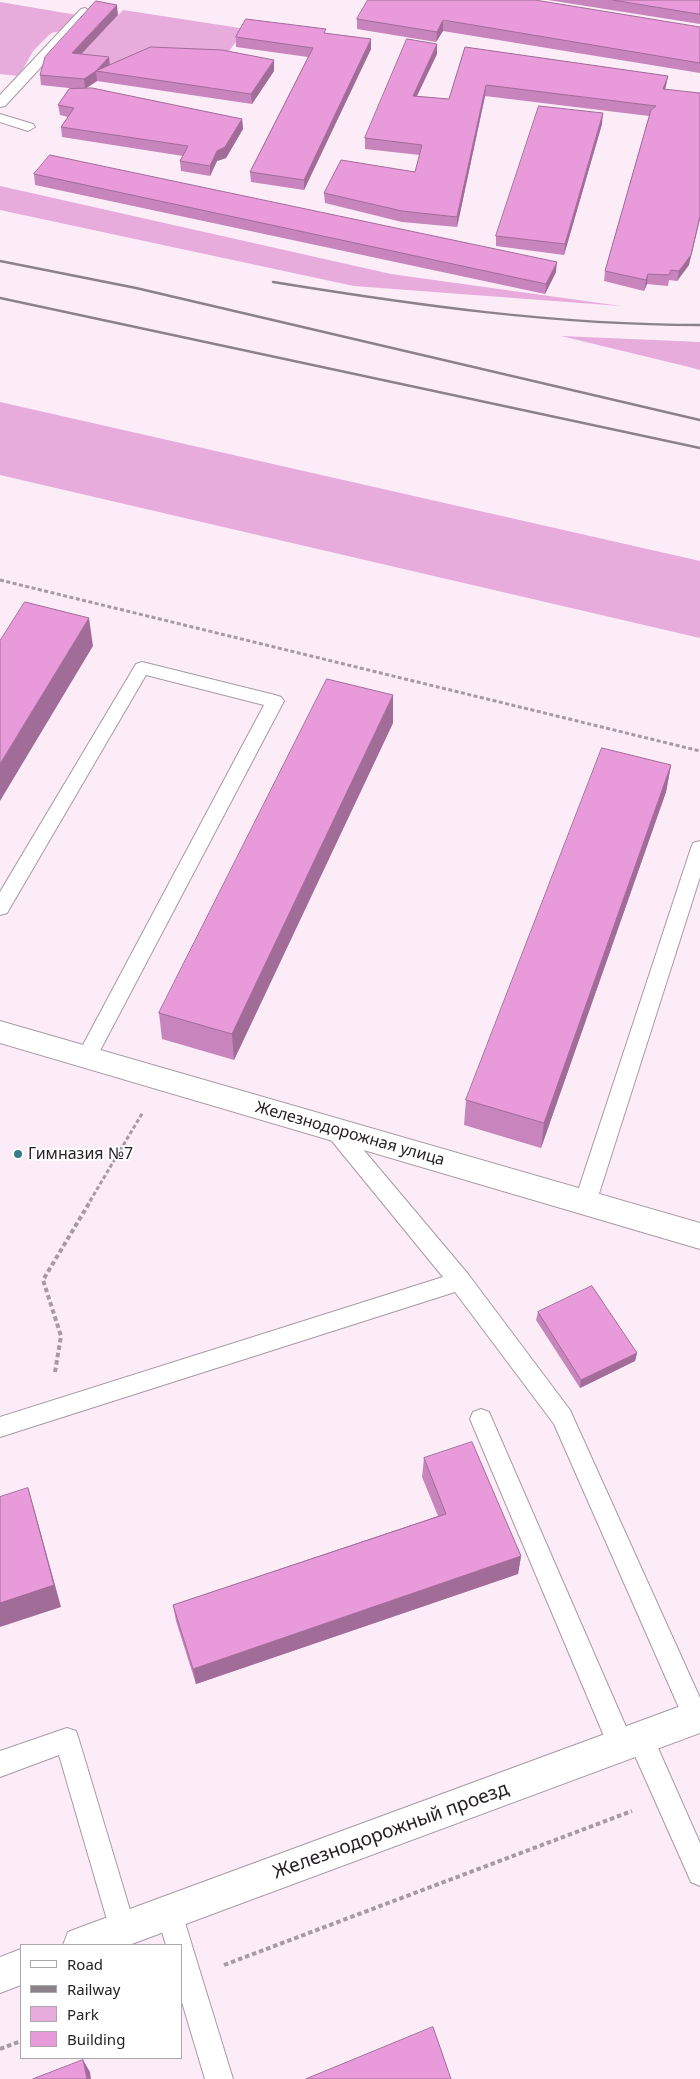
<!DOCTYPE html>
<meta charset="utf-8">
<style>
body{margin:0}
#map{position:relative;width:700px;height:2079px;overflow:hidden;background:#fbecf8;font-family:"Noto Sans",sans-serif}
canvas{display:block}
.legend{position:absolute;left:20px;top:1944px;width:162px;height:115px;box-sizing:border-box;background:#fff;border:1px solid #a9a7a8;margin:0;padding:6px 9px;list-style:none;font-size:15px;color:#272226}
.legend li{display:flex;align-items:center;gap:10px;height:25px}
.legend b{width:25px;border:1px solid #a9a7a8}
</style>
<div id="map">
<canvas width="700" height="2079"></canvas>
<ul class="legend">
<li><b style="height:6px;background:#fff"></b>Road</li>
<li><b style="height:6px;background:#8b8189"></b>Railway</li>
<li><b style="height:14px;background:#e7abdc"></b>Park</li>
<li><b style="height:14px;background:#e89adb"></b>Building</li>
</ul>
</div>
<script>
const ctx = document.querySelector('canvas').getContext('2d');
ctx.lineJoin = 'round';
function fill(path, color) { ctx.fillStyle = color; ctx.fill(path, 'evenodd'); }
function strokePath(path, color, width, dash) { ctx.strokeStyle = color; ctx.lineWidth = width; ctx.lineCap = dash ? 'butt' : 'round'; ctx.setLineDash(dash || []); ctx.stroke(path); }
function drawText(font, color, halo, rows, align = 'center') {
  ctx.font = font + ' "Noto Sans",sans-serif'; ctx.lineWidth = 4; ctx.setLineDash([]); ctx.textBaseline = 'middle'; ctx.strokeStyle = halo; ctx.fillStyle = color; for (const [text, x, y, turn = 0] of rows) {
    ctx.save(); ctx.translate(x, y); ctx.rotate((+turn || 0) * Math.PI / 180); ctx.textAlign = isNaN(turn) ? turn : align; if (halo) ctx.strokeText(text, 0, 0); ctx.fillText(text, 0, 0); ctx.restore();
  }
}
const green = new Path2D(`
 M0,2L83,16L71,29L51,33L33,51L19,76L0,74Z
 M123,10L246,29L222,60L116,71L73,63Z
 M0,186L391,274L621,306L354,286L0,210Z
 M561,336L700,342V370L685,366Z
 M0,402L700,561V638L0,475Z`);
const pathFar1 = new Path2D(`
 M0,580L700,751
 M90,1201L143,1112`);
const path = new Path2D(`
 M55,1372L61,1336L43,1280L91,1200
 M224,1965L632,1811
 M0,2049L21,2041`);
const service = new Path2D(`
 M85,8L91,12L89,15L5,106L0,107V95L81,9Z
 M0,114L33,124L35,127L28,131L0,122Z
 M142,662L275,695L281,697L284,701L93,1064L86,1066L79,1064L76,1058L264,705L146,675L7,913L0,915V892L136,664Z
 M700,841V877L596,1203L592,1209L585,1212L578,1209L574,1203L691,848L693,843Z
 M334,1120L341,1123L468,1274L570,1410L700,1698V1728L696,1729L687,1726L554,1424L455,1292L0,1437V1417L443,1277L327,1135L324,1129L327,1123Z
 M481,1409L489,1412L630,1736L632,1730L641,1727L650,1730L700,1843V1886L691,1882L632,1749L630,1755L621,1759L612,1755L470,1419L473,1412Z
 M67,1728L76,1731L79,1740L136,1930L132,1939L123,1943L114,1939L110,1930L59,1755L0,1777V1751Z
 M169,1900L178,1904L182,1913L233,2079H205L181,1999V1945H166L156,1913L160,1904Z`);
const minor = new Path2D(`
 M0,1021L700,1223V1249L0,1043Z
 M700,1699V1733L129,1945H63L68,1932L81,1927Z
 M21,1949V1985L0,1993V1957Z`);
const rail = new Path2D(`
 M0,261L136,288L700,420
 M273,282C415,305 556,325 700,325
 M0,298L700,448`);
const wall = new Path2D(`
 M548,0H700V24Z
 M118,15L81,54L109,65L274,71L252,104L97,81L86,88L242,119L243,129L226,158L217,161L210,176L181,171L180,161L183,156L62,137L61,127L68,117L60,115L58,105L78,89L41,85L40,75Z
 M357,19L700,27V73L443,31L436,42L357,29Z
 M326,34L371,39V49L304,190L251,182L250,172L308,57L236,47V37Z
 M465,47L668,76L665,89L689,265L677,281L669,280L668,286L647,284L644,291L604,281L605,271L649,116L485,96L457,227L402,222L325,203L324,193L415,172L420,155L365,149V138L437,54L417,96L449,99Z
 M602,124L564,255L496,246V236Z
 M34,174L556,272L545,294L35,185Z
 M393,723L234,1060L162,1039L159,1013Z
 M671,765L666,792L541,1148L464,1125L466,1100Z
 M538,1312L637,1353L635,1361L580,1388L536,1320Z
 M424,1458L521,1556L518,1574L196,1684L176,1621L173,1605L438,1516L422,1477Z`);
const shadedWall = new Path2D(`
 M117,5L118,15L73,63L72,53Z
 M443,20V31L436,42L437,32Z
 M371,39V49L304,190V180Z
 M437,44V54L412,106L413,96Z
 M109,57L110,67L96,71Z
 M274,60V71L252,104L251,94Z
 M96,71L97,81L85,89L84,79Z
 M668,76L666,86L662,99L663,89Z
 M486,85L485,96L457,227V217Z
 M603,113L602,124L564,255L565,244Z
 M242,119L243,129L226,158L217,161L210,176V166L217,151Z
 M700,216V219L689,265L677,281L679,271Z
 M557,262L556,272L545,294L546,284Z
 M648,274L647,284L644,291L646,280Z
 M89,618L93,646L0,801V764Z
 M393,695V723L234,1060L232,1034Z
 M671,765L666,792L541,1148L544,1123Z
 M637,1353L635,1361L580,1388L581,1380Z
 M28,1488L35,1512L61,1607L0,1627V1603Z
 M521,1556L518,1574L196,1684L193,1669Z
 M83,2060L90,2072L91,2079H87Z`);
const building = new Path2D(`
 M368,0H535L700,27V63L443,20L437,32L357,19Z
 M613,0H700V14Z
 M96,1L117,5L72,53L109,57L96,71L84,79L40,75L45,57Z
 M246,19L326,29L324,33L371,39L304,180L250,172L313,48L236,37Z
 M407,39L437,44L413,96L449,99L465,47L668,76L663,89L700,93V216L691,255L679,271L671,270L669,275L648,274L646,280L605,271L651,110L656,106L486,85L457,217L402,211L324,193L341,160L415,172L422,145L365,138Z
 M151,47L222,50L274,60L251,94L96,71Z
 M92,88L242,119L225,147L217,151L210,166L180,161L188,146L61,127L74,108L58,105L69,89Z
 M539,106L603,113L565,244L496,236Z
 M50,155L557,262L546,284L34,174Z
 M25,602L89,618L0,764V641Z
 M327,679L393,695L232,1034L159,1013Z
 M602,748L671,765L544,1123L466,1100Z
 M592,1286L637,1353L581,1380L538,1312Z
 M472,1442L521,1556L193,1669L173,1605L446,1514L424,1458Z
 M28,1488L54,1585L0,1603V1497Z
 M433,2027L451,2079H306Z
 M83,2060L87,2079H33Z`);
const markers = [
 [18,1154,5,"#367c89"]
];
const streetNames = [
 ["Железнодорожная улица",350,1134,16]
];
const poiNames = [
 ["Гимназия №7",28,1154]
];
const nearStreetnames = [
 ["Железнодорожный проезд",391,1831,-20]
];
fill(green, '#e7abdc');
strokePath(service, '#a89aa5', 2);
strokePath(minor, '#a89aa5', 2);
strokePath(pathFar1, '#a69ba4', 3, [4, 2.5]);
strokePath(path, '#a69ba4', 4, [4.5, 3]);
fill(service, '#fff');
fill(minor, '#fff');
strokePath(rail, '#8b8189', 2.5);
fill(wall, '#c884bc');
fill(shadedWall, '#a26c99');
fill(building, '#e89adb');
strokePath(building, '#a26c99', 1);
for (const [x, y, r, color] of markers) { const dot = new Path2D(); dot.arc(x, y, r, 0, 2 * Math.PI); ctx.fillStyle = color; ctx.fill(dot); strokePath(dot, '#fff', 2); }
drawText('16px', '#272226', '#fff', streetNames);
drawText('16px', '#272226', '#fff', poiNames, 'left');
drawText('19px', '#272226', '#fff', nearStreetnames);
</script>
